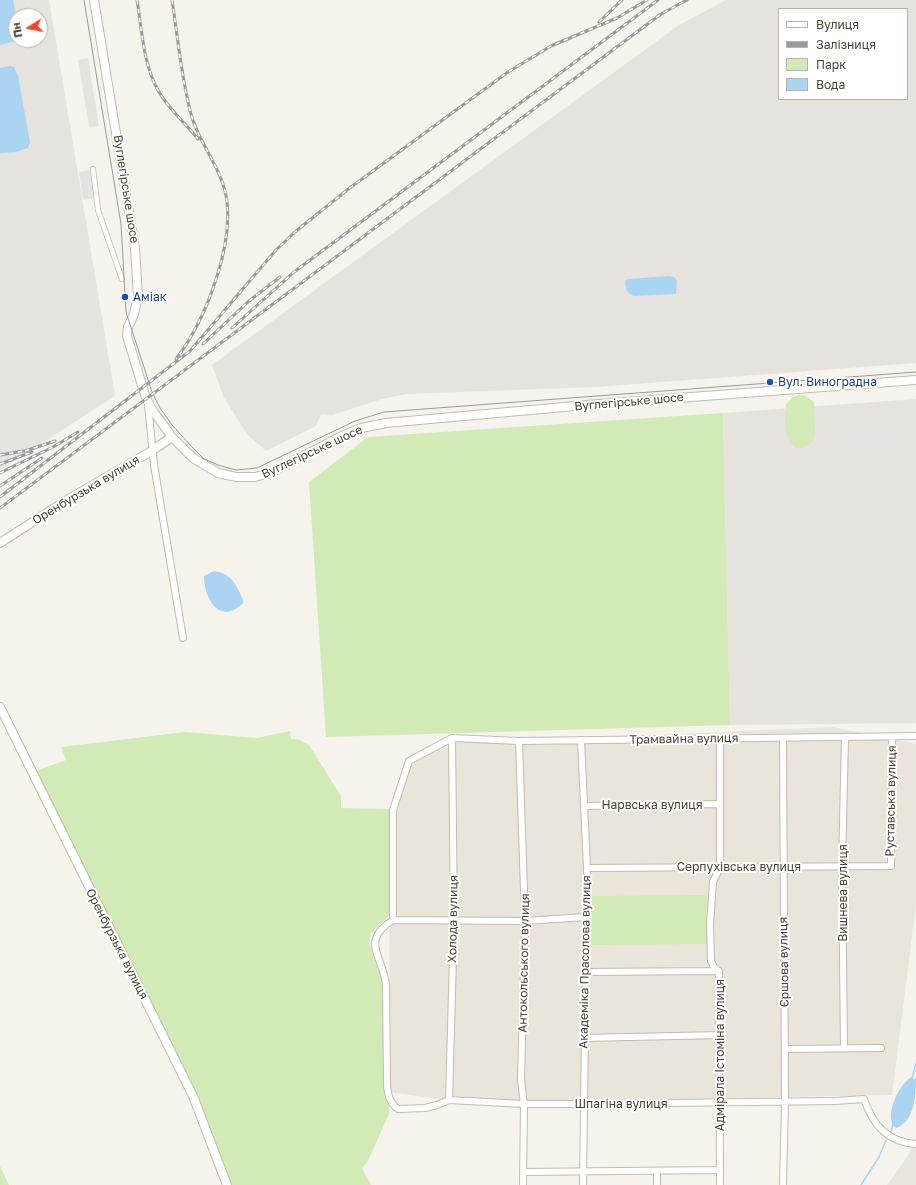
<!DOCTYPE html>
<meta charset="utf-8">
<style>
body{margin:0}
#map{position:relative;width:916px;height:1185px;overflow:hidden;background:#f6f3ec;font-family:"Golos Text",sans-serif}
canvas{display:block}
.legend{position:absolute;left:778px;top:8px;width:130px;height:92px;box-sizing:border-box;background:#fff;border:1px solid #b7b4b0;margin:0;padding:5px 7px;list-style:none;font-size:12px;color:#4b4439}
.legend li{display:flex;align-items:center;gap:8px;height:20px}
.legend b{width:20px;border:1px solid #b7b4b0}
.north{position:absolute;left:8px;top:8px;width:40px;height:40px;box-sizing:border-box;background:#fff;border:1px solid #b7b4b0;border-radius:50%;rotate:259deg;font-size:11px;font-weight:700;line-height:16px;text-align:center;color:#4b4439}
.north::after{content:'';display:block;margin:auto;width:14px;height:18px;background:#fc3f1d;clip-path:polygon(50% 0,100% 100%,50% 72%,0 100%)}
</style>
<div id="map">
<canvas width="916" height="1185"></canvas>
<ul class="legend">
<li><b style="height:5px;background:#fff"></b>Вулиця</li>
<li><b style="height:5px;background:#9a9a9a"></b>Залізниця</li>
<li><b style="height:11px;background:#d2eab5"></b>Парк</li>
<li><b style="height:11px;background:#a9d4f2"></b>Вода</li>
</ul>
<div class="north">Пн</div>
</div>
<script>
const ctx = document.querySelector('canvas').getContext('2d');
ctx.lineJoin = 'round';
function fill(path, color) { ctx.fillStyle = color; ctx.fill(path, 'evenodd'); }
function strokePath(path, color, width, dash) { ctx.strokeStyle = color; ctx.lineWidth = width; ctx.lineCap = dash ? 'butt' : 'round'; ctx.setLineDash(dash || []); ctx.stroke(path); }
function drawText(font, color, halo, rows, align = 'center') {
  ctx.font = font + ' "Golos Text",sans-serif'; ctx.lineWidth = 4; ctx.setLineDash([]); ctx.textBaseline = 'middle'; ctx.strokeStyle = halo; ctx.fillStyle = color; for (const [text, x, y, turn = 0] of rows) {
    ctx.save(); ctx.translate(x, y); ctx.rotate((+turn || 0) * Math.PI / 180); ctx.textAlign = isNaN(turn) ? turn : align; if (halo) ctx.strokeText(text, 0, 0); ctx.fillText(text, 0, 0); ctx.restore();
  }
}
const residential = new Path2D(`
 M833,727L916,744V905L892,1095L467,1103L389,1092L390,809L410,754L462,738L544,740Z
 M916,1141V1185H887L905,1160Z`);
const industrial = new Path2D(`
 M0,0H49L115,396L0,470ZM16,16H40V40H16Z
 M726,0H916V363L595,387L407,394L382,399L332,415L321,414L316,426L266,451L247,434L224,398L212,365L679,25ZM779,9H907V99H779Z
 M916,399V723L730,725L723,413Z`);
const green = new Path2D(`
 M800,395L806,396L814,402L815,432L812,443L803,448H796C782,436 785,421 786,404L793,397Z
 M723,413L730,725L326,737L309,482L368,437Z
 M290,731L291,739H298L309,745L341,796V808L390,809V915L371,933L369,943L382,979L389,1114L367,1163L362,1168L371,1185H229L196,1094L36,771L66,760L61,747L185,732L257,738Z
 M706,895L707,944L589,945L588,896Z
 M0,1166L9,1185H0Z`);
const parking = new Path2D(`
 M88,58L99,126L89,127L78,60Z
 M93,169L96,198L83,200L79,172Z
 M840,421H846L847,430L904,427L905,443L841,446Z`);
const water = new Path2D(`
 M0,0H13L16,16V40H18L0,45Z
 M10,66L14,67L18,76L30,142L28,148L16,152L0,153V68Z
 M669,276L674,277L677,281L676,294L634,296C626,293 626,289 625,281L628,279Z
 M214,571C231,573 237,585 243,600V603C220,626 204,599 204,576Z
 M912,1077L916,1080C916,1095 914,1123 896,1128C882,1118 900,1082 912,1077Z`);
const stream = new Path2D(`
 M912,1078L916,1063
 M891,1132L893,1124
 M861,1185L879,1157L886,1140`);
const pedestrian = new Path2D(`
 M93,169L98,210L122,279`);
const minor = new Path2D(`
 M148,404L154,465L183,638
 M452,738L409,761L393,810V920C360,941 382,955 386,984L387,1085C388,1095 389,1102 398,1109L425,1108L437,1105L449,1100L524,1104H583L836,1101L864,1099C873,1125 887,1142 916,1144
 M452,738L519,741L916,736
 M783,738L785,1102L783,1185
 M581,740L587,868L583,1185
 M519,741L525,921L521,1080L524,1104L523,1185
 M585,806L719,804
 M587,868L891,866L892,737
 M393,920L525,921L585,917
 M719,971L714,967L711,961L710,924L713,882L720,867V738
 M719,971L720,1185
 M584,972L719,971
 M584,1038L720,1035
 M844,1048L842,867L845,737
 M785,1049L881,1048
 M449,1100L454,921L452,738
 M524,1172L720,1170
 M657,1185V1171`);
const tertiary = new Path2D(`
 M94,0L135,248L138,297L134,314L128,327L127,336L145,395L151,408L172,437L193,458L218,473L236,477H255L270,473L342,436L361,428L386,423L586,405L916,380
 M0,543L67,500L150,452L172,437
 M0,707L193,1096L227,1185`);
const tram = new Path2D(`
 M84,0L121,224L126,312L152,392L160,408L172,425L193,448L204,459L218,465L236,470L257,468L355,421L384,412L916,372`);
const rail = new Path2D(`
 M137,0C142,30 143,65 159,92C169,109 185,123 198,139
 M172,0C178,38 181,77 191,114C198,141 218,163 225,191C237,240 206,320 176,359
 M599,22L622,0
 M232,328L294,272L658,0
 M203,344L249,301L280,277
 M25,451L55,441
 M0,455L23,451
 M0,464L32,452
 M0,473L53,447L78,432
 M0,486L42,458
 M0,497L190,351L276,250L295,232L347,190L508,72L551,46L617,18L647,0
 M0,508L661,14L687,0`);
const markers = [
 [125,297,4,"#1a4fb4"],
 [770,382,4,"#1a4fb4"]
];
const streetNames = [
 ["Вуглегірське шосе",126,189,81],
 ["Вуглегірське шосе",629,402,-5],
 ["Вуглегірське шосе",312,452,-25],
 ["Оренбурзька вулиця",86,490,-31],
 ["Трамвайна вулиця",684,739,-1],
 ["Руставська вулиця",891,801,-89],
 ["Нарвська вулиця",652,805],
 ["Серпухівська вулиця",739,867],
 ["Вишнева вулиця",843,893,-90],
 ["Холода вулиця",453,919,-89],
 ["Оренбурзька вулиця",117,944,63],
 ["Академіка Прасолова вулиця",585,962,-89],
 ["Єршова вулиця",784,962,-91],
 ["Антокольського вулиця",524,963,-89],
 ["Адмірала Істоміна вулиця",720,1055,-90],
 ["Шпагіна вулиця",621,1104]
];
const transitNames = [
 ["Аміак",133,297],
 ["Вул. Виноградна",778,382]
];
fill(residential, '#eae5da');
fill(industrial, '#e6e2dd');
fill(green, '#d2eab5');
fill(parking, '#e5e3e0');
fill(water, '#a9d4f2');
strokePath(stream, '#a9d4f2', 1.5);
strokePath(pedestrian, '#c2bbae', 6);
strokePath(minor, '#c2bbae', 8);
strokePath(tertiary, '#c2bbae', 10);
strokePath(pedestrian, '#fff', 4.5);
strokePath(minor, '#fff', 6);
strokePath(tertiary, '#fff', 8);
strokePath(tram, '#9a9a9a', 1);
strokePath(rail, '#9a9a9a', 3);
strokePath(rail, '#fff', 1.5, [4.5]);
for (const [x, y, r, color] of markers) { const dot = new Path2D(); dot.arc(x, y, r, 0, 2 * Math.PI); ctx.fillStyle = color; ctx.fill(dot); strokePath(dot, '#fff', 1.5); }
drawText('12px', '#4b4439', '#fff', streetNames);
drawText('12px', '#164399', '#fff', transitNames, 'left');
</script>
